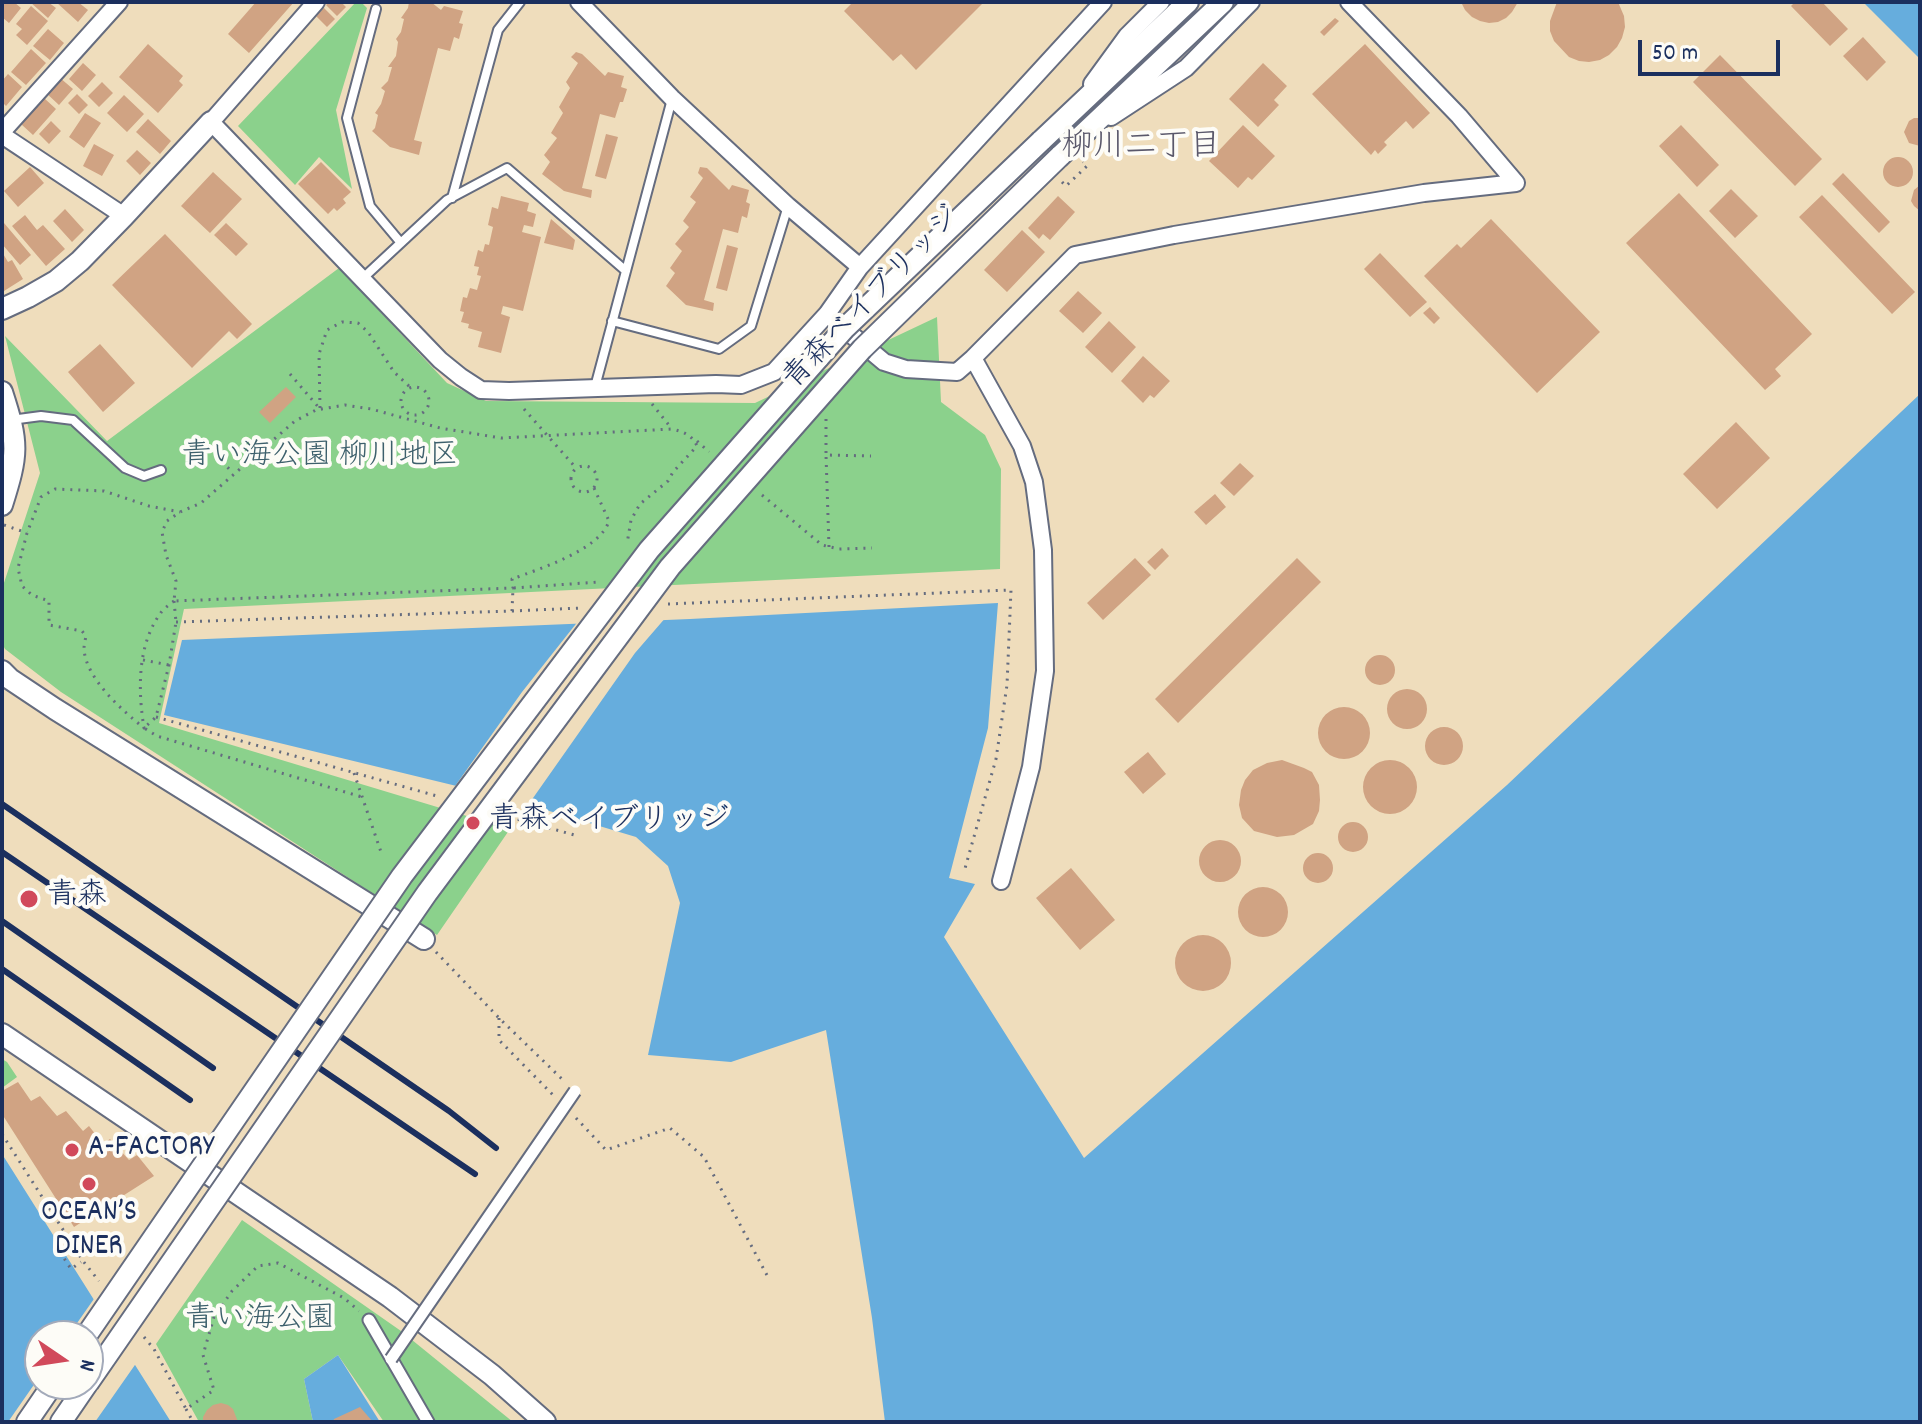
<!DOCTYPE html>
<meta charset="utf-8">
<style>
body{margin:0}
#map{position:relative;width:1922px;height:1424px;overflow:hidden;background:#efddbc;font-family:Dekko,sans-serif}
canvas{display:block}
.frame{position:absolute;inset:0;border:4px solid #1b2f5e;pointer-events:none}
.north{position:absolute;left:24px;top:1320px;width:80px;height:80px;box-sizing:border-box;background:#fdfcf7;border:2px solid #a3aaba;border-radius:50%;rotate:103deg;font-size:22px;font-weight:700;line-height:32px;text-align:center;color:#1b2f5e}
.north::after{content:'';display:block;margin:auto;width:28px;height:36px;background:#d1495b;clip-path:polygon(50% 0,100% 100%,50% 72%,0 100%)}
.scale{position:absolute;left:1638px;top:40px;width:142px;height:36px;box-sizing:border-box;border:4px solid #1b2f5e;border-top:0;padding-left:10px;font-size:24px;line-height:28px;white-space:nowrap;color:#1b2f5e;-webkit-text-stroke:6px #fdfcf7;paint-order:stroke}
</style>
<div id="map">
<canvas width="1922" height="1424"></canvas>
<div class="frame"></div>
<div class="north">N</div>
<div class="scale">50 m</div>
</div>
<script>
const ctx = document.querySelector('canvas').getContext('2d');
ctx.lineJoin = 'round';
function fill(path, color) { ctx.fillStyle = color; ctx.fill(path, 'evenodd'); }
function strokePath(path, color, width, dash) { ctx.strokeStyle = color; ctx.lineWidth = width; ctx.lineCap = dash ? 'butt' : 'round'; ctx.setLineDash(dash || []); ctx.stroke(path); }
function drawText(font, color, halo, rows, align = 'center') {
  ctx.font = font + ' Dekko,"Klee One",sans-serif'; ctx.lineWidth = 8; ctx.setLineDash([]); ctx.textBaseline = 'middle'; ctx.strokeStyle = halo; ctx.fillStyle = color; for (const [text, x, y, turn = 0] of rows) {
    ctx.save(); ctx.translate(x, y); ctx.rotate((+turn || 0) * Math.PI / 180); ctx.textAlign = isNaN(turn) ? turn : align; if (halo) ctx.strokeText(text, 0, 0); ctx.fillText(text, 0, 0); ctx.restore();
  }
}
const green = new Path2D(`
 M356,2H361L367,8L336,110L352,189L319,157L295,185L238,126Z
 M339,268L447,383L486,401L755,403L937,317L941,402L985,435L1001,469L1000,569L184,609L159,723L510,829L437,935L61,692L5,649L2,643V589L40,473L5,336L107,441Z
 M2,1059L7,1062L17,1077L2,1088Z
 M242,1220L401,1331L513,1422H384L338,1355L304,1379L313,1422H199L156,1344Z`);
const water = new Path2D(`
 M1863,2H1920V59Z
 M1920,394V1422H885L872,1318L826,1030L731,1062L648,1055L680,903L668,866L636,837L506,798L164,715L182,640L690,619L998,603L988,728L949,878L975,884L944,937L1084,1158L1507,785Z
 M2,1154L9,1165L171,1422H2ZM40,1336H88V1384H40Z
 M338,1355L380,1422H313L304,1379Z`);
const pier = new Path2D(`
 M667,616L635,653L526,808L453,789L522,692L579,620Z
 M96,1296L137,1362L95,1422H8L40,1376V1384H88V1336H68Z`);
const building = new Path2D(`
 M2,2H14L21,8L9,23L2,17Z
 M30,2H48L56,8L48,18Z
 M56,2H78L88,10L78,22Z
 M256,2H294L249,53L228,34Z
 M329,2H341L346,7L337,16L326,5Z
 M409,2H431L441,10L444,6L463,11L459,23L463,24L459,39L454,37L450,51L438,48L414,140L422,142L419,155L390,147L372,131L375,128L378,115L375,113L381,104L385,91L381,88L388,81L392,67H388L396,56L398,42L396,39L401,32L404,19L401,18L408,8Z
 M853,2H984L916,70L901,54L893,61L844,11Z
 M1461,2H1518L1512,12L1506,18L1498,22L1489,23L1480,21L1472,17L1465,10Z
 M1557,2H1618L1624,16L1625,27L1622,38L1617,47L1609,55L1600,60L1589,62L1579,61L1569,57L1554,41L1550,31V21Z
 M1795,2H1822L1848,29L1830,46L1791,6Z
 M31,6L48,21L27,45L16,35L22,29L16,24Z
 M324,8L335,19L327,27L316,16Z
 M1335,18L1339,21L1324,36L1320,32Z
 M48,29L64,43L50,60L33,46Z
 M1863,37L1886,62L1867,81L1843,56Z
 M148,44L183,76L179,81L183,85L158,113L119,77Z
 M1365,44L1430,113L1413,129L1406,121L1384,142L1387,145L1378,154L1375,150L1371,155L1312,94Z
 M31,49L46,63L26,85L11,72Z
 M576,52L582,54L605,76L608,72L624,76L621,87L627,89L623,102H620L615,118L600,114L582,188L592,190L591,198L564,191L542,174L550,162L544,155L557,138L551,133L563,113L559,107L570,88L566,82L578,63L571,57Z
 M1720,55L1822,159L1795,186L1693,82Z
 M83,63L96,75L82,91L69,79Z
 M1263,63L1287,86L1274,100L1279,105L1258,127L1229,99Z
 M8,74L22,87L6,106L2,102V81Z
 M59,77L73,89L59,105L45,92Z
 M102,82L113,93L99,107L88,96Z
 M77,94L88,105L79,114L68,103Z
 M124,95L144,114L127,132L107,113Z
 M44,98L56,109L33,135L21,124Z
 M85,113L101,123L84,148L69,137Z
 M1914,118H1920V146L1909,143L1904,132L1909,121Z
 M148,119L171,141L160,154L136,132Z
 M51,121L61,131L49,144L39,134Z
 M1243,125L1275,156L1252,180L1248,177L1238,188L1209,161Z
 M1681,125L1719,165L1697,187L1659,146Z
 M606,134L618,137L606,179L595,176Z
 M94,144L114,155L102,176L83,166Z
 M137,150L151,163L140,175L126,161Z
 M1883 172a15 15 0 1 1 30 0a15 15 0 1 1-30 0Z
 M321,162L351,192L343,199L346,203L337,211L334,208L328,214L298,184Z
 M30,167L44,183L18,207L4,191Z
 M700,167L707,168L729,190L732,185L749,190L746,202L750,204L747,218L742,216L738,233L723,229L704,300L714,303L713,311L686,305L666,286L675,273L670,268L682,251L675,244L689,227L683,221L696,202L690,197L703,178L698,173Z
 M213,172L242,199L210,233L181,206Z
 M1843,173L1890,222L1879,233L1832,184Z
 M1920,185V211L1914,206L1911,201L1914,190Z
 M1731,189L1758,216L1735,238L1709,211Z
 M1679,193L1812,334L1775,369L1781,376L1765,390L1626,243Z
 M1822,195L1915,292L1892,314L1799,217Z
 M501,196L529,203L527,211L536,214L533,227L524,225L522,232L541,237L523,311L503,306L501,314L510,317L501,353L478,347L482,332L468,328L469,324L461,322L464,312L460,311L463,297L467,298L470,288L477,290L481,276L477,275L479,267L474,266L478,250L483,252L485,244L489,245L493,227L488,225L492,207L498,209Z
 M1058,196L1075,212L1050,240L1043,234L1039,239L1028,228Z
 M65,209L84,230L72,242L53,221Z
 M25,215L37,230L43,225L65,249L46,266L12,226Z
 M551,219L575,240L573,250L544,243Z
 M1491,219L1600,332L1537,393L1424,276L1457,244L1461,248Z
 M4,223L31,255L20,265L2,244V224Z
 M226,223L248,244L236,256L214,235Z
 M1022,230L1045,252L1007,292L984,270Z
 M165,234L252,324L237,339L229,331L192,368L112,285Z
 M727,245L738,248L727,291L716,288Z
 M2,252L8,262L12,260L23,279L4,291L2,288Z
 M1380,253L1427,302L1410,317L1364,269Z
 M1078,291L1102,313L1083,333L1059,311Z
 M1430,307L1440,318L1434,324L1423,313Z
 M1109,321L1136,347L1112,373L1085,347Z
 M100,344L135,383L103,412L68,372Z
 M1143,356L1170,381L1154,398L1150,395L1143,403L1121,381Z
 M286,387L296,397L270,423L259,412Z
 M1736,422L1770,458L1717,509L1683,474Z
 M1240,463L1254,476L1234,496L1220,483Z
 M1215,494L1226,507L1206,525L1194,512Z
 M1162,548L1169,556L1155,570L1147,562Z
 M1135,558L1151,575L1103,620L1087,603Z
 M1297,558L1321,582L1178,723L1155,699Z
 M1365 670a15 15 0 1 1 30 0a15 15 0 1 1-30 0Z
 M1387 709a20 20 0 1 1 40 0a20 20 0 1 1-40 0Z
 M1318 733a26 26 0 1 1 52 0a26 26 0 1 1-52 0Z
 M1425 746a19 19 0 1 1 38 0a19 19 0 1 1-38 0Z
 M1148,752L1166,774L1143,794L1124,772Z
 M1363 787a27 27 0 1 1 54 0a27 27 0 1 1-54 0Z
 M1282,760L1304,768L1312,772L1319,785L1320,800L1319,811L1313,824L1294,835L1277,837L1254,831L1242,818L1239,805L1241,790L1245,780L1253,770L1267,763Z
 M1338 837a15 15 0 1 1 30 0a15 15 0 1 1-30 0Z
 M1199 861a21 21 0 1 1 42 0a21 21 0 1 1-42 0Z
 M1303 868a15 15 0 1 1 30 0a15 15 0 1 1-30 0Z
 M1071,868L1115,920L1080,950L1036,898Z
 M1238 912a25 25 0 1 1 50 0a25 25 0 1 1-50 0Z
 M1175 963a28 28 0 1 1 56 0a28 28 0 1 1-56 0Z
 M18,1082L31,1101L40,1096L57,1116L66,1111L83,1131L89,1126L103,1144L110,1139L129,1160L137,1155L154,1176L74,1227L2,1114V1091Z
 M221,1403L228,1405L233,1409L238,1422H203V1417L207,1410L213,1405Z
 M360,1407L373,1422H333L334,1419Z`);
const path = new Path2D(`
 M1062,182L1066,186L1087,166L1083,162
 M290,374L320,409
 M401 401a14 14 0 1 1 28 0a14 14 0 1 1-28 0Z
 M652,404L672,429
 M320,408L319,354L327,330L342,322L358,323L368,332L394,372L411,388
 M524,409L577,469
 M826,419V455
 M697,441L709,452
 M211,450L233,473
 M571 479a13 13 0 1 1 26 0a13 13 0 1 1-26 0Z
 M594,488L609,521C600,550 539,569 512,579L513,588L174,601L176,581L166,555L162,532L167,521L180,512L201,503L295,421L316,410L345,405L371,409L440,428L501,438L672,429C684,432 692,435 697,446L673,472L668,481L640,504L631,520L627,544
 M762,495L822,545L839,549L872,548
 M4,525L27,533
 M829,547L826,455L871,456
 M174,601C169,605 163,609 160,614C137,646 138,691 144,728C122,710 86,679 84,649C84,645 85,641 86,636L82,631L49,625V601L32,595L22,586L18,568L27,533L41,497L55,489L104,491L149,506L180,512
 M174,601L176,622L169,665L156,717L144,728L157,736L362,797
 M668,604L1011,590L1007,685L996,759L964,872
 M512,611L581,608
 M176,622L512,611L513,588L599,582
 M143,660L169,665
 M156,717L437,796
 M354,773L382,855
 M510,817L578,836
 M436,952L499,1018L563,1080
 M499,1018V1040L554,1096
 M576,1118L606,1150L670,1128L704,1157L769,1279
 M2,1134L83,1261L99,1281
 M60,1252L71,1269L81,1262
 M144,1337L154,1349L186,1409L214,1390L203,1355L214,1317L232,1291L258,1266L278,1263L344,1298L359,1311
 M186,1409L193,1422`);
const service = new Path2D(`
 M376,9L347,118L370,206L401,243
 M452,198L498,30L520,2
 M362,279L447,200L507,168L626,271
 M612,321L719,349L751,326L788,206
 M595,387L672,99
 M11,420L41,416L73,420L125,468L144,476L161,470`);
const pedestrian = new Path2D(`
 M369,1320L428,1422`);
const minor = new Path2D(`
 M316,2L211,122L440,360L461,377L481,390L509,391L716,384L741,385L774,372L827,314L860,267L1103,2
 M579,2L672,98L788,206L860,267
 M1092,84L1127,36L1161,2
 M1111,117L1186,68L1251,2
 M2,132L119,2
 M2,135L124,216
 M835,321L884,362L906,369L957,372L973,358L1022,446L1034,482L1043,550L1045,671L1031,767L1001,881
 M973,358L1075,255L1174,235L1424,193L1516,183L1459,116L1349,2`);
const tertiary = new Path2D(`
 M1041,141L1188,2
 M1060,156L1223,2
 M2,309L28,297L56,281L80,261L124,216L211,122
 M2,392C19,444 18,454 2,505
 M2,671L10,679L55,709L424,939
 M2,1034L390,1297L492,1375L545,1422
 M27,1422L53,1384
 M61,1422L87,1384`);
const rail = new Path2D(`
 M2,804L449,1111L496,1148
 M2,852L475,1174
 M2,921L213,1068
 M2,969L190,1100`);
const pedestrianBridge = new Path2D(`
 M391,1359L575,1091`);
const tertiaryBridge = new Path2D(`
 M86,1336L402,876L649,550L845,328L1041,141
 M88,1383L427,893L670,567L862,349L1060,156`);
const markers = [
 [473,823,8,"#d1495b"],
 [29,899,10,"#d1495b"],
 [72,1150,8,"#d1495b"],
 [89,1184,8,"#d1495b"]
];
const streetNames = [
 ["青森ベイブリッジ",874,300,-46]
];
const parkNames = [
 ["青い海公園 柳川地区",320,459],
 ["青い海公園",260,1322]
];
const poiNames = [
 ["青森ベイブリッジ",489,823],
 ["青森",47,899],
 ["A-FACTORY",88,1150],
 ["OCEAN’S",89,1215,"center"],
 ["DINER",89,1249,"center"]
];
const neighbourhoodNames = [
 ["柳川二丁目",1141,150]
];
fill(green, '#8bd18c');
fill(water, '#66addd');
fill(pier, '#efddbc');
fill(building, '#d0a383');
strokePath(service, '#656c7f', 12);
strokePath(pedestrian, '#656c7f', 15);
strokePath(minor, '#656c7f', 20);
strokePath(tertiary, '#656c7f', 24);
strokePath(path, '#656c7f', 3, [2, 6]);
strokePath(service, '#fff', 8);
strokePath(pedestrian, '#fff', 11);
strokePath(minor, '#fff', 16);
strokePath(tertiary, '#fff', 20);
strokePath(rail, '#1b2f5e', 6);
strokePath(pedestrianBridge, '#656c7f', 15, []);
strokePath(tertiaryBridge, '#656c7f', 24, []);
strokePath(pedestrianBridge, '#fff', 11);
strokePath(tertiaryBridge, '#fff', 20);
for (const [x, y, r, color] of markers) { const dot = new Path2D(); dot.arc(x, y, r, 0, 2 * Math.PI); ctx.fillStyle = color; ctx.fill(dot); strokePath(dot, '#fdfcf7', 3); }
drawText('30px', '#1b2f5e', '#fdfcf7', streetNames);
drawText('30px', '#3d606c', '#fdfcf7', parkNames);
drawText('30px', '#1b2f5e', '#fdfcf7', poiNames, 'left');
drawText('32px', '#5a586b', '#fdfcf7', neighbourhoodNames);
</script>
